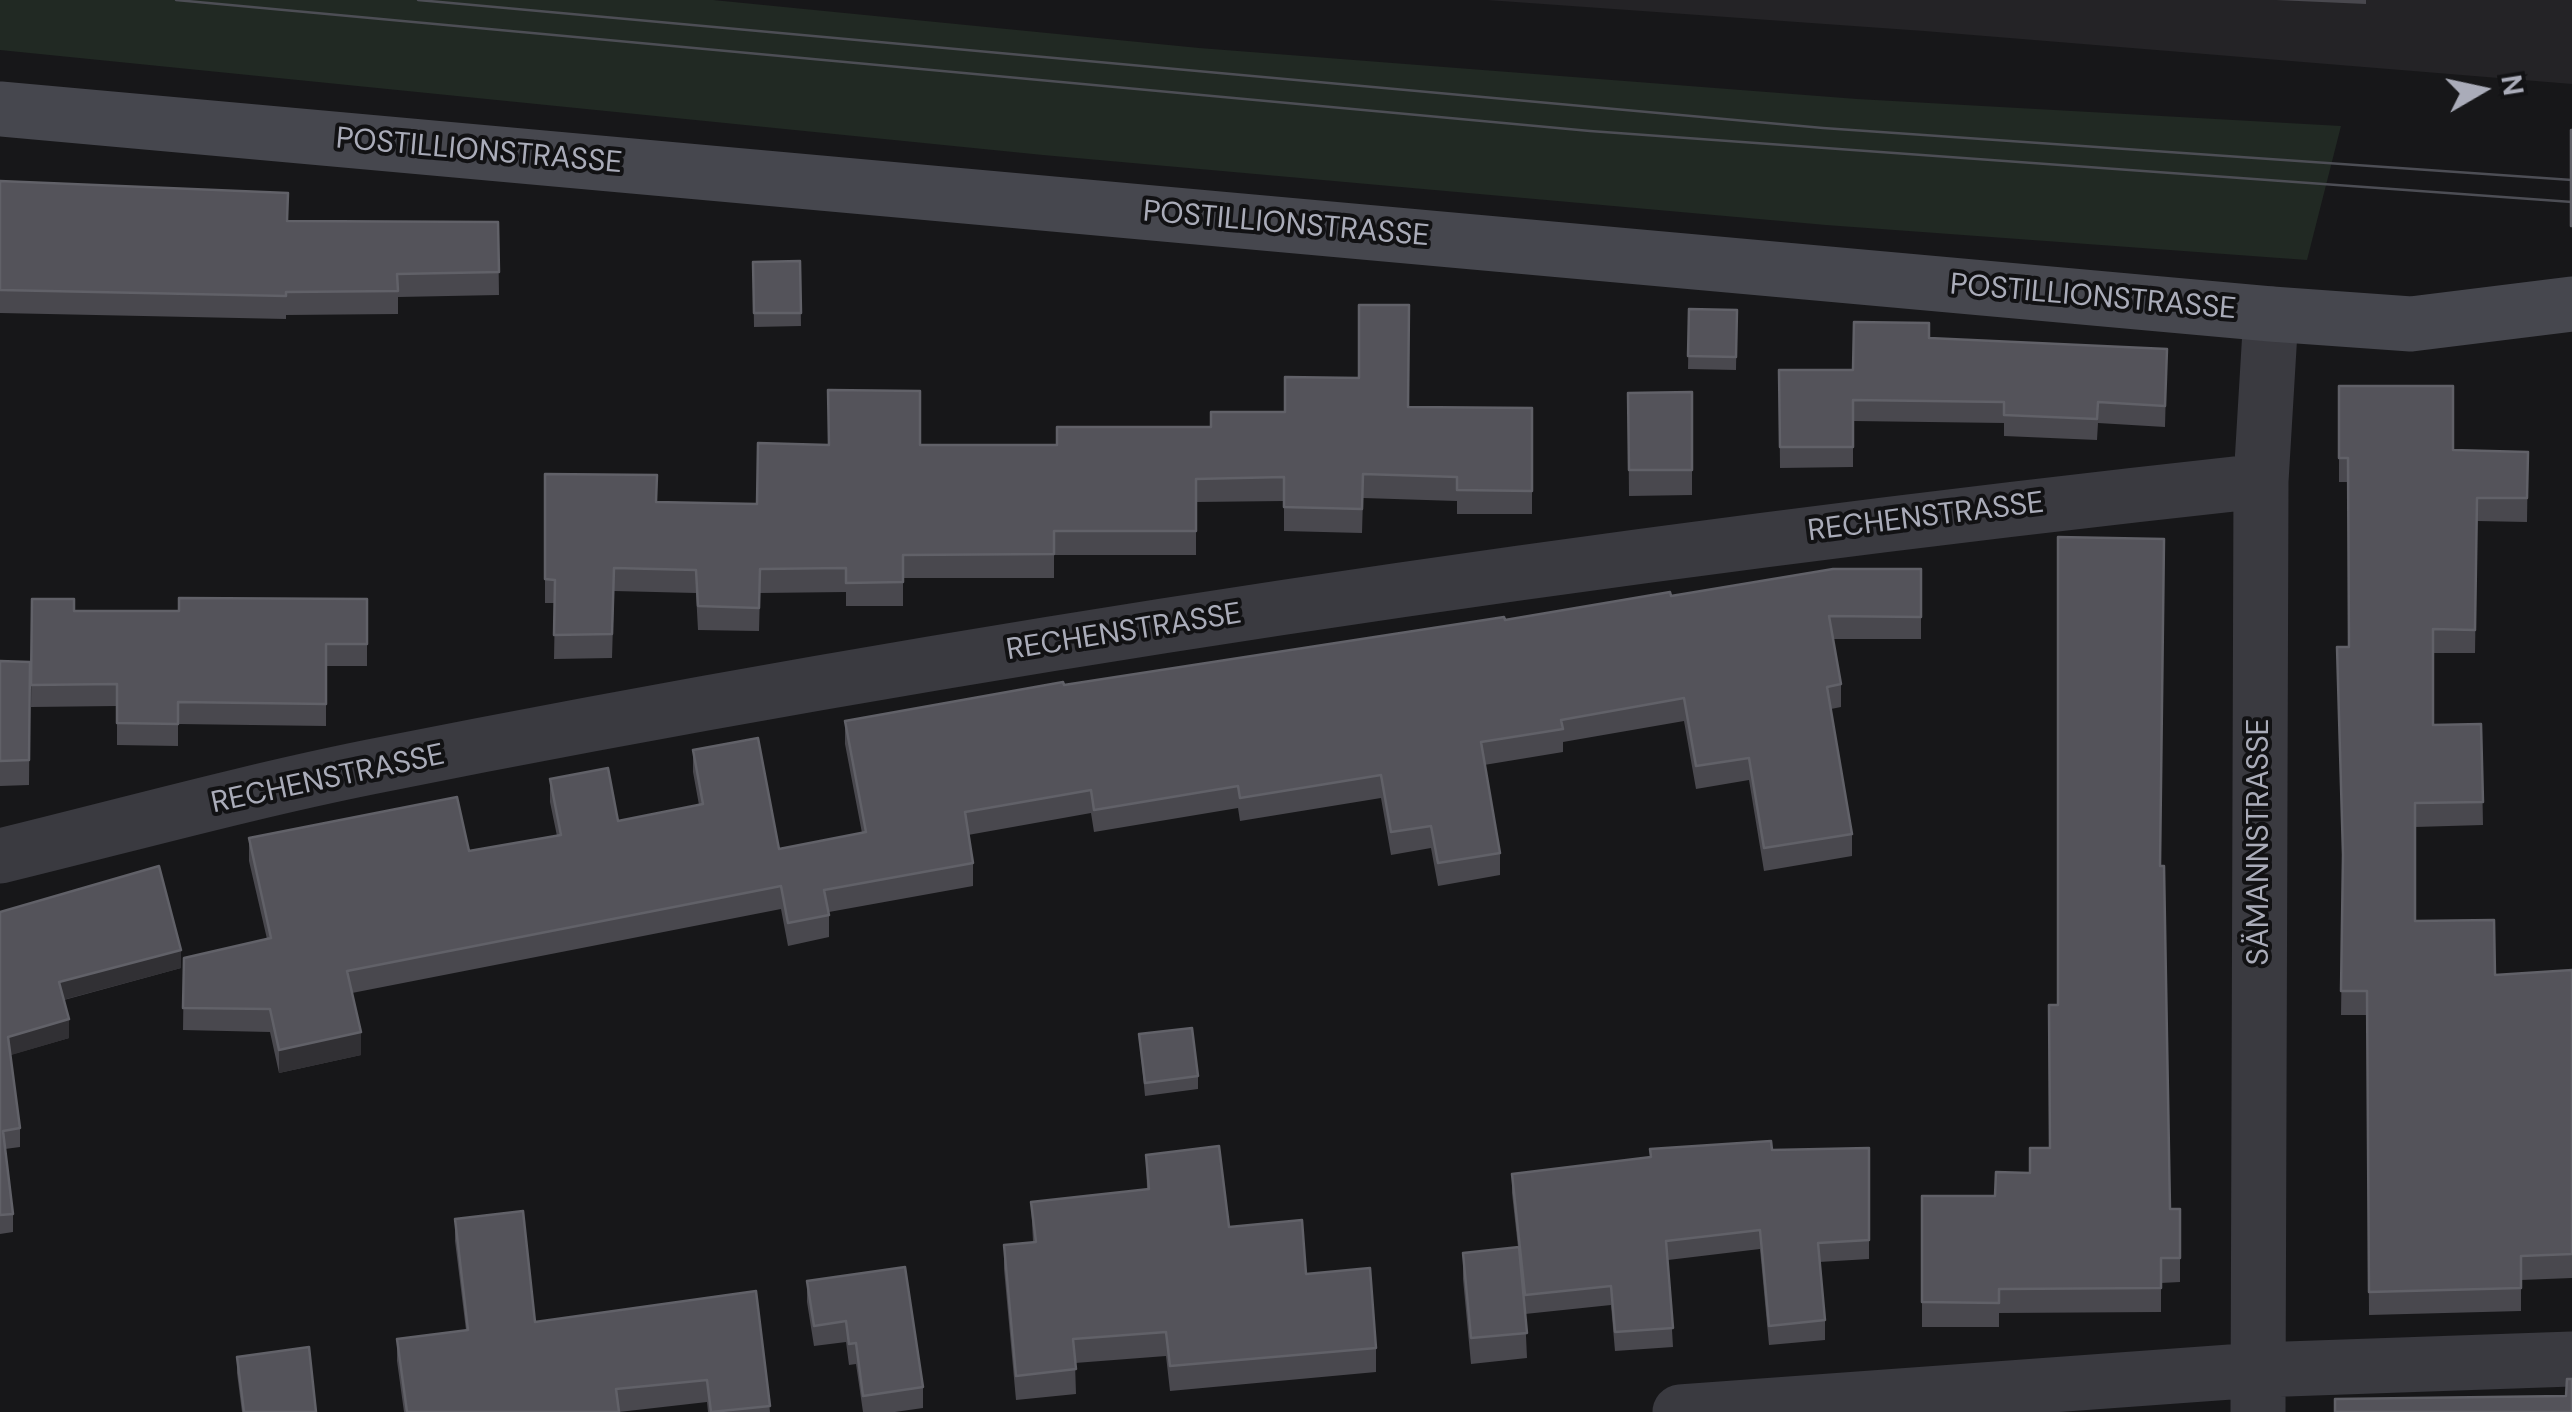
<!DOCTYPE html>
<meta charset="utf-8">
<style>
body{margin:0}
#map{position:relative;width:2572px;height:1412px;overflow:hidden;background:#171719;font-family:"DM Sans",sans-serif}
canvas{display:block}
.north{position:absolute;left:2432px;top:40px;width:100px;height:100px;-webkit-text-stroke:8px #121214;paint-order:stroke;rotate:81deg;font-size:28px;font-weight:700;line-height:40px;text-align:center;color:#aaacb9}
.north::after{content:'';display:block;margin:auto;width:35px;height:45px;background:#aaacb9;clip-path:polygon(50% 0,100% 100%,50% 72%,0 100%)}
</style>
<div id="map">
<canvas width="2572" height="1412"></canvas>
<div class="north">N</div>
</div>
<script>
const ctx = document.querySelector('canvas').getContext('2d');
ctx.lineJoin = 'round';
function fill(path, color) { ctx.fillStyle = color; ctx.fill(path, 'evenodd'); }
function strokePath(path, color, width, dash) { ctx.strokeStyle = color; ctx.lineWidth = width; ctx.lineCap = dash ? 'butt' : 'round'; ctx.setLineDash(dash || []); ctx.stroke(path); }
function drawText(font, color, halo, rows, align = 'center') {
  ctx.font = font + ' "DM Sans",sans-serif'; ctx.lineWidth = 8; ctx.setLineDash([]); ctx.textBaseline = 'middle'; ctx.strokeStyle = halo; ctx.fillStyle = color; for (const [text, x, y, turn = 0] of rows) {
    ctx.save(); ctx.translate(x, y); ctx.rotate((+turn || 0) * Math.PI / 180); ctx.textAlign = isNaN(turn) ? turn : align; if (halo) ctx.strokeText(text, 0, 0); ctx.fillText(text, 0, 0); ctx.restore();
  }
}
const built = new Path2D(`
 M1487,0H2572V84L1924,31Z`);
const green = new Path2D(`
 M0,0H713L1199,48L1857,99L2341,126L2307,260L1826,225L1043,155L0,50Z`);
const street = new Path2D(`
 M0,856C123,826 246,792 370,767C995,642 1627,550 2261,481
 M1680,1412L2258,1370L2572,1359
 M2258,1412L2261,481L2271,314`);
const secondary = new Path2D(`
 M0,109L2271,314L2411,324L2572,304`);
const tram = new Path2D(`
 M176,0L1590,131L2572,202
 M418,0L1823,128L2572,180`);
const wall = new Path2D(`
 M2276,0H2366V4Z
 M0,181L288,221L498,222L499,295L398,297V314L286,315V319L0,313Z
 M800,261L801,326L754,327L753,262Z
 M1689,309L1737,310L1736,370L1688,369Z
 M1929,338L2167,349L2165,427L2098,423L2097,440L2004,436V423L1853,421V467L1780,468L1779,370H1853Z
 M2339,386L2453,450L2528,452L2527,522L2477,521L2475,653H2433V725L2481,724L2483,825L2415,827V921L2495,975L2572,970V1278L2521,1280V1311L2369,1315L2367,1015H2341L2343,871L2349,647L2348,482H2339Z
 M1692,392V495L1629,496L1628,393Z
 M1409,407L1532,408V514H1457V501L1363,498L1362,533L1284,531V501L1196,502V555H1054V578H903V606H846V592L760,593L759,631L698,630L696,593L614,591L612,658L554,659L555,603H545V474L657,502L757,504L829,445H1057L1211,427L1285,412Z
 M1921,569V639H1833L1841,684V707L1831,709L1852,834V856L1764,871L1749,780L1696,789L1684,721L1563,742V752L1484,765L1500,853V875L1438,886L1431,848L1391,855L1381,798L1240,821L1238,808L1094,832L1091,813L968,835L973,863V886L829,912V937L788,946L781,909L352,993L361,1055L279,1073L270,1032L183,1030L184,958L267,939L249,861V838L469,851L557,836L550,802V779L618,821L699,805L693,772V750L779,849L862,833L845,744V721L1064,685L1671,596Z
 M32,599L74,611H179L367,599V666H326V726L178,724V746L117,745V706L31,707Z
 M0,661L30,662L29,785L0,786Z
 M2160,866L2170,1209H2180V1282L2161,1283V1312L1999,1313V1327H1922V1196H1995L2030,1173L2050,1148L2058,1005Z
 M0,912L181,968L64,1000L69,1038L10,1055L20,1128V1147L5,1149L13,1214V1232L0,1234Z
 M1139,1034L1198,1076V1089L1145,1096Z
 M1869,1148V1259L1819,1262L1825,1320V1340L1769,1345L1760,1249L1668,1260L1673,1347L1615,1351L1611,1305L1525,1314L1527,1358L1471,1364L1463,1279V1253L1518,1247L1512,1193V1174L1650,1157V1149L1772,1150Z
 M1146,1155L1229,1227L1306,1274L1376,1348V1372L1170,1391L1166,1356L1075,1363L1076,1394L1016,1400L1004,1269V1245L1033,1242L1031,1202L1147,1189Z
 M455,1219L535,1322L756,1291L770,1412H708L707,1402L619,1412H404L397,1361V1339L466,1330L455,1241Z
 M807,1281L923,1387V1408L895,1412H863L856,1364L849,1365L846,1342L814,1346L807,1302Z
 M237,1357L316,1412H242L237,1373Z`);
const shadedWall = new Path2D(`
 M181,950V968L59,1001V982Z
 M69,1019V1038L8,1056V1037Z
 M361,1032V1055L279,1073V1050Z`);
const building = new Path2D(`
 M2571,130H2572V226H2571Z
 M0,181L288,193L287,221L498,222L499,272L397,274L398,291L286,292V296L0,290Z
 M800,261L801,313H754L753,262Z
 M1359,305H1409L1408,407L1532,408V491L1457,490V477L1363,474L1362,509L1284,507V477L1196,479V531H1054V554L903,555V582L846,583V568L760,569L759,608L698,606L696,570L614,568L612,634L554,635L555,580L545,579V474L657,475L656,502L757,504L758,443L829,445L828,390L920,391V445H1057V427H1211V412H1285V377L1359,378Z
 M1689,309L1737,310L1736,357L1688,356Z
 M1854,322L1929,323V338L2167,349L2165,406L2098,402L2097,419L2004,415V402L1853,400V447H1780L1779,370H1853Z
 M2339,386H2453V450L2528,452L2527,498H2477L2475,630L2433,629V725L2481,724L2483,802L2415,803V921L2494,920L2495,975L2572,970V1254L2521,1256V1288L2369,1292L2367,991H2341L2343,855L2337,647H2349L2348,458H2339Z
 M1692,392V470H1629L1628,393Z
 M2058,537L2164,539L2160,866H2164L2170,1209H2180V1258H2161V1288L1999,1289V1303L1922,1302V1196H1995L1996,1172L2030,1173V1148H2050L2049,1005H2058Z
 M1833,569H1921V617L1829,616L1841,684L1827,687L1852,834L1764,848L1749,758L1696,766L1684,698L1561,720L1563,729L1481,742L1500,853L1438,863L1431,826L1391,832L1381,775L1240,798L1238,786L1094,810L1091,790L965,812L973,863L824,890L829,915L788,923L781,886L347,971L361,1032L279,1050L270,1009L183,1008L184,958L271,938L249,838L457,797L469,851L561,835L550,779L608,768L618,821L703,804L693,750L758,738L779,849L866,832L845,721L1063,682L1064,685L1504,617L1505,620L1670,592L1671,596Z
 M179,598L367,599V644H326V704L178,702V724L117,723V684L31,685L32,599H74V611H179Z
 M0,661L30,662L29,760L0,761Z
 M159,866L181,950L59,982L69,1019L8,1037L20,1128L3,1131L13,1214L0,1215V912Z
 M1192,1028L1198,1076L1145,1083L1139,1034Z
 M1771,1141L1772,1150L1869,1148V1240L1818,1243L1825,1320L1769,1326L1760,1230L1666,1241L1673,1328L1615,1332L1611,1286L1525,1295L1512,1174L1651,1157L1650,1149Z
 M1219,1146L1229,1227L1302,1220L1306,1274L1370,1268L1376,1348L1170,1366L1166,1332L1073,1339L1076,1369L1016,1376L1004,1245L1036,1242L1031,1202L1149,1189L1146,1155Z
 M523,1211L535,1322L756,1291L770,1406L711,1412L707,1380L616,1389L619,1412H407L397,1339L468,1330L455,1219Z
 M1519,1247L1527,1333L1471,1338L1463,1253Z
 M905,1267L923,1387L863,1396L856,1343L849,1344L846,1321L814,1326L807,1281Z
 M309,1347L316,1412H244L237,1357Z
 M2567,1379H2572V1412H2335V1399L2566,1396Z`);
const streetNames = [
 ["POSTILLIONSTRASSE",479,152,5],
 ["POSTILLIONSTRASSE",1286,225,5],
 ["POSTILLIONSTRASSE",2093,298,5],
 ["RECHENSTRASSE",1926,518,-7],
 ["RECHENSTRASSE",1124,633,-9],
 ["RECHENSTRASSE",328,780,-12],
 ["SÄMANNSTRASSE",2260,842,-90]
];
fill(built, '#242326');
fill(green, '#212923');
strokePath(street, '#3a3a40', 55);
strokePath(secondary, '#46474e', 55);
strokePath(tram, '#4d4e55', 2.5);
fill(wall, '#49484e');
fill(shadedWall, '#313034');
fill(building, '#54535a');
strokePath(building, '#616168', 2.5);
drawText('30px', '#aaacb9', '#121214', streetNames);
</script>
